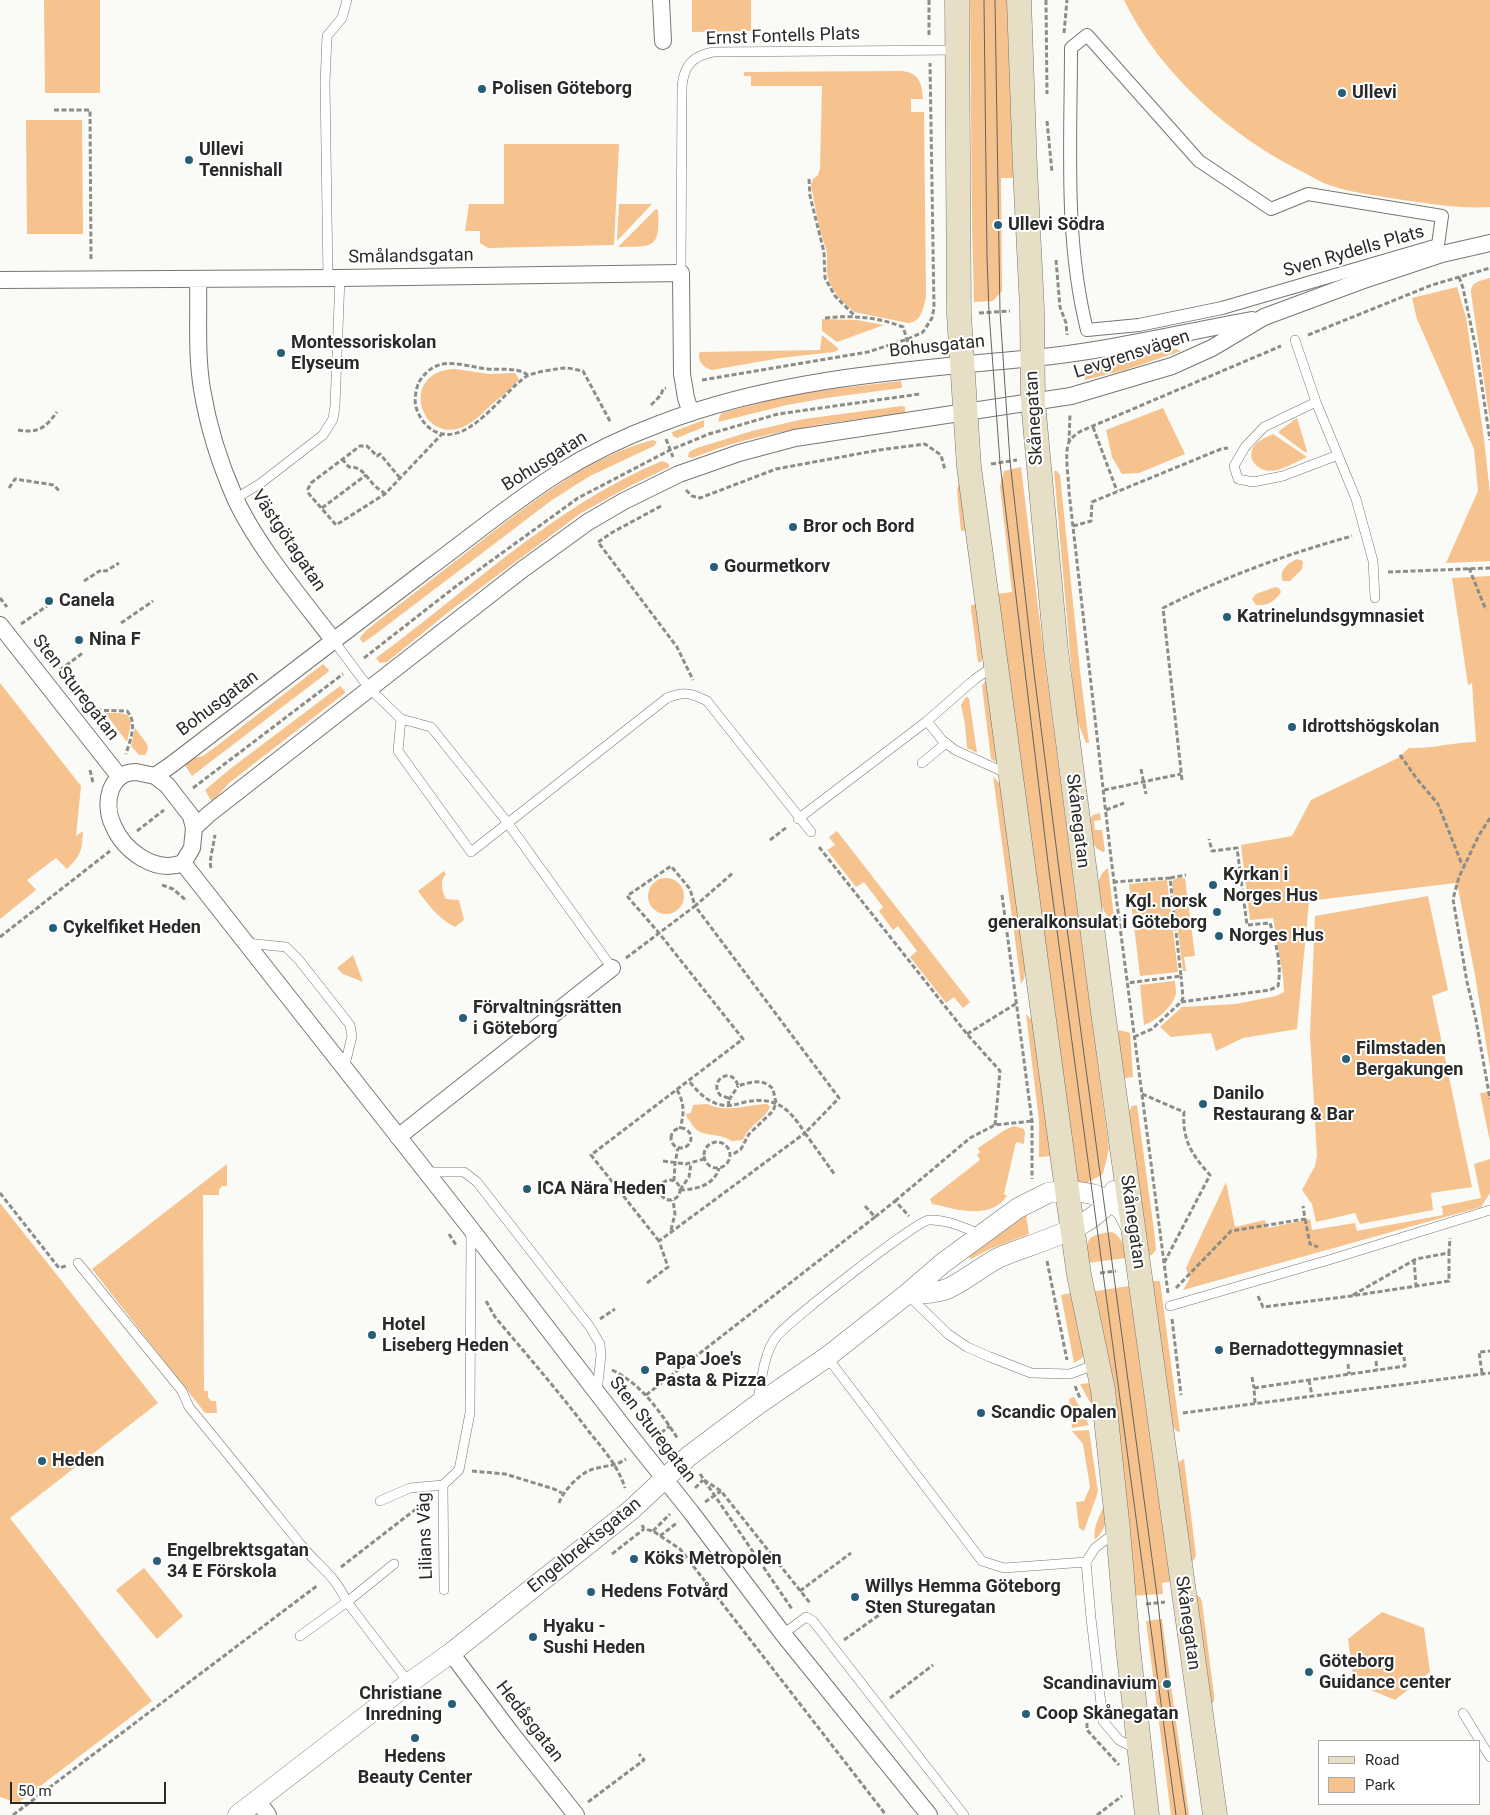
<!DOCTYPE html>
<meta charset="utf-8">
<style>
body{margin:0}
#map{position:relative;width:1490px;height:1815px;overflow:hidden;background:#fafbf7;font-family:Roboto,sans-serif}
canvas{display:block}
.legend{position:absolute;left:1318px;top:1740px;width:162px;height:65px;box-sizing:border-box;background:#fff;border:1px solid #aaaaa9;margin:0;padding:6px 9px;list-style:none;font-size:15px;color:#2a2a28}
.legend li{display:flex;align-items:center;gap:10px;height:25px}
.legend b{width:25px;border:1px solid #aaaaa9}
.scale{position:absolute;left:10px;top:1782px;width:156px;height:22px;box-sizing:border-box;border:2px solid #2a2a28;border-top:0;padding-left:6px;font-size:15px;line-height:18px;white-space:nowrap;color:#2a2a28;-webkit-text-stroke:4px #fff;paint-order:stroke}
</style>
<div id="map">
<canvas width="1490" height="1815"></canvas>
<ul class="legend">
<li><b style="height:6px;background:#e7dfc5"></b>Road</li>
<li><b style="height:14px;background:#f6c28d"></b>Park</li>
</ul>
<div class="scale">50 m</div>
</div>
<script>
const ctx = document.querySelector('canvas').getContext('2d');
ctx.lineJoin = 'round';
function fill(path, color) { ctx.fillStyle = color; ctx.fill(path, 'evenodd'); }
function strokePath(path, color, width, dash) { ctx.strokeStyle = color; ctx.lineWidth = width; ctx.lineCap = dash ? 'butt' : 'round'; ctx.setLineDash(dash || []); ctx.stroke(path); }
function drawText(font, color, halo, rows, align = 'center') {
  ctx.font = font + ' Roboto,sans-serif'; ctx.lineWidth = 4; ctx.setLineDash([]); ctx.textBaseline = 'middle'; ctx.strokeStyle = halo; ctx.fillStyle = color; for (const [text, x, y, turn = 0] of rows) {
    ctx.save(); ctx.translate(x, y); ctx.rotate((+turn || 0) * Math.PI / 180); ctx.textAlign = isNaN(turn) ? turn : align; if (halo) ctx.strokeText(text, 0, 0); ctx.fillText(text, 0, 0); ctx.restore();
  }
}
const green = new Path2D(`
 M44,0H100V93H45Z
 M692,0H751V31L692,32Z
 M970,0H1009L1015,178H1001L1002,291L993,301L974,302L972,225Z
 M1124,0H1490V207C1461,209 1432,204 1403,200C1379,196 1352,193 1329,185C1320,182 1313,177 1305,173C1232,138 1159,73 1124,0Z
 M902,71C919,73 922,83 923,99H911V112H924L926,297C923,308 922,322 908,323L854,312L838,297L830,284L827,274V252L819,227L811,185L813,179L818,175L820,169L822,86H751V76H744V72Z
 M26,120H82L83,234H27Z
 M504,144H619L614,245L488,248L480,243V231H465L469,204H504Z
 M619,204H652L617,241Z
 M656,209L658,210C660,250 654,246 618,247Z
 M1490,278V421L1471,293C1471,281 1480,281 1490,278Z
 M1457,287L1466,317L1484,439L1490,494V561L1446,563L1478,491L1474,449L1417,319L1412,298Z
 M822,319L857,320L884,325L837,342L822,331Z
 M822,335L838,348V350L834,352L780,358L712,370C704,368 696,360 700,352L820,350Z
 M1176,349L1181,351L1125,370L1085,380V368Z
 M455,369L489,374L515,373L519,379C512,389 500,397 491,405C483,413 474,422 463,427C420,445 398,371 455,369Z
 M901,381L902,387L901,388L826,398L787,405L718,422L720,415L722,413L782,397L823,390Z
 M902,406L905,407V413C833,422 760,431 692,458L688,457L689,452L697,448L752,431L804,419Z
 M1163,408L1185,454L1139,473L1122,474L1112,457L1106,430Z
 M1297,418L1307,451L1306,453L1279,433V431Z
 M704,420V427L677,438L673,436L672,432Z
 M1273,434L1307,457C1289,465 1266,482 1252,460C1248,445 1262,439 1273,434Z
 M653,440L657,442L654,446L590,476L552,500L377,633L363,643L360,639L361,636L368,629C405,600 443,571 480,542C531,503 589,456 653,440Z
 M662,461L669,464V467L628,487L581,513L451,610L387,662L380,663L376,658C470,589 554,506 662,461Z
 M1021,467L1044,656L1109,1149L1103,1174L1087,1183L1077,1182L997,594L1012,592L1000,486L1004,471Z
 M1054,471H1057L1060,475L1080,671L1089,743H1086L1078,723L1075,709Z
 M959,482L968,530L961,531L957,490Z
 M1297,559L1303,561L1302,569L1290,581H1283C1278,571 1288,563 1297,559Z
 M1490,576V1068L1475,975L1458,888L1455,883L1309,901L1297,1029L1243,1038L1216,1051L1211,1033L1171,1037L1160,1027L1182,1007L1236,1004L1276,996L1284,992L1283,976L1273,918L1250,920L1241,845L1292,836L1311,800L1398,758L1409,748C1432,749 1454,742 1476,742L1472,683L1468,685L1452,578Z
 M1275,587L1279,588L1281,592C1275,601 1268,606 1256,605L1252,599L1256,594Z
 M977,604L983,655L981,662H978L971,609V605Z
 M323,664L329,670L328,672L192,776L185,765L186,764L194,758L203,756L218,745Z
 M985,681H988L997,762L991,759L982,686Z
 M0,683L81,786L76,836L83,831C82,851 81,855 67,869L56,858L27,880L36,890L0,919Z
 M340,686L345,691V693L229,783L212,802L205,790L230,769Z
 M966,697L969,698L977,753L967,748L965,724L961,705Z
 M105,713H120L128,715L131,723L127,742Z
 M135,728L147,744L148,749L145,755H139L131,746Z
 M993,776L1002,786L1026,965L1024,979L1021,984Z
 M1100,813L1101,820L1094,821L1095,830H1102L1105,851L1103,852C1089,846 1090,833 1089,820L1093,815Z
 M837,831L970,1002L963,1008L954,997L946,1003L910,957L917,951L898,926L893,930L879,911L883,907L864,882L856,887L827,850L835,845L829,837Z
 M1108,868L1114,917L1112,921C1099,909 1090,880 1108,868Z
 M444,871L446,874C439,881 442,891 446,899L459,900L464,920L455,927C439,919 429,906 418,891Z
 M648 896a18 18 0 1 1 36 0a18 18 0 1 1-36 0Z
 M1178,878H1185L1195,956L1184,957L1186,971H1183L1172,884L1173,880Z
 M1167,880L1178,972L1140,976L1129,884Z
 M1428,896L1448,990L1432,996L1472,1187L1431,1193L1433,1210L1360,1224L1355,1213L1316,1222L1312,1204L1302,1190L1315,1166L1317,1156L1310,1034L1315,916Z
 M353,955L363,982L343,974L337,968Z
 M1173,981H1175C1175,985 1176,989 1176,993C1174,1006 1156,1021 1144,1025L1140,985Z
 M1026,1014L1032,1020L1052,1156L1039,1157V1120Z
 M1119,1030L1130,1033L1133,1077L1126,1078L1123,1076L1117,1043Z
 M1490,1092V1142L1480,1093Z
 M707,1104C726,1113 746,1105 767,1104L770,1107C764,1120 748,1126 743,1140L732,1141C715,1130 698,1141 689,1119L688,1120L686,1114L691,1113L693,1105Z
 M1137,1105L1155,1238L1156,1250L1152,1255H1149L1129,1111L1132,1106Z
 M1014,1126L1024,1129L1025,1133L1024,1144L1016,1142L1004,1194L1007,1196C989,1221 957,1209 932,1204L930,1199L980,1160L977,1155L980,1152L978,1148L1005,1130Z
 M1490,1159V1193L1481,1207L1183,1290L1190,1278L1186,1268L1226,1182L1235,1227L1265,1220L1268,1228L1310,1219L1312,1230L1355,1223L1357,1231L1443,1215L1442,1206L1481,1198L1474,1164Z
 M227,1164V1186H222L219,1190V1195H203L204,1391H208V1397L211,1401H216L217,1413H205L92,1269Z
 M0,1203L158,1403L10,1518L152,1701L18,1803L0,1797Z
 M1026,1214L1029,1234L990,1249L971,1259L969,1257L972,1253Z
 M1112,1232C1123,1237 1124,1247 1126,1258L1088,1263C1085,1238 1087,1235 1112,1232Z
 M1152,1281H1160L1180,1432L1176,1431L1172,1424Z
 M1129,1286L1149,1431L1174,1581L1162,1583L1163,1594L1131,1596L1090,1292Z
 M1075,1292L1084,1355L1081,1359L1074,1363L1061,1295Z
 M1090,1383L1095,1411L1080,1384Z
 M1074,1397L1089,1425L1072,1428L1069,1399Z
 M1089,1430L1098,1492L1084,1531L1079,1528L1076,1502L1084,1501L1090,1487L1083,1444L1072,1431Z
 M1184,1459L1196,1556L1191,1564L1178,1465L1180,1461Z
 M1106,1502C1107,1520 1108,1526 1095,1540C1092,1527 1101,1513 1106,1502Z
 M144,1568L183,1616L157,1639L116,1590Z
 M1193,1592L1200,1597L1202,1602L1214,1695V1702L1211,1704Z
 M1382,1612L1424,1628L1430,1672L1395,1700L1354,1683L1348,1639Z
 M1162,1619L1164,1635L1189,1815H1171L1146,1621Z`);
const path = new Path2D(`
 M929,0V37
 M1046,0L1047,94
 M1064,33L1067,0
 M54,110H90L91,259
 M1047,121L1052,172
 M809,179L810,196L824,252L825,278L835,296L854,315
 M1056,260L1060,307L1066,323L1067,335
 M1459,277L1463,288L1477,354L1490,440
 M979,313L1010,311
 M825,318C853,315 877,317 903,327L911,352
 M1308,335L1432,285L1490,268
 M528,375C516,367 502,370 488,369C461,366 437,353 419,382C416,388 414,400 416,407C419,417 425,426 434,431C468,449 502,392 527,376C534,372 556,369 565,368C571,368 577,370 583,371L611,423
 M702,380L868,352L908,339L923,332L932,318L934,308L930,63
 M651,405L661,395L663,389L666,388
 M1093,427L1117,491
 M18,430C38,434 46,427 57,412
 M666,439L673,457
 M1069,443L1070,414
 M342,459L349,467C362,466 366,477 375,486C378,489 382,491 385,494
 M991,464L1017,460
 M534,465L545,457
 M400,478L380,454L377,456L367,446H360L311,483L308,489L309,494L336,525L385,494L442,434
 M9,488L15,479L54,485L60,492
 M686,490L692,496L700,498L776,469L879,450L925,444L941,455L945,470
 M661,506L613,532L598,542L677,647L693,680
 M322,508L366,475
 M1073,526L1091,521L1092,502L1221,449L1228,448
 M1469,568L1486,610
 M1388,572L1490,568
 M84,581L101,570L106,571L119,563
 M0,598L7,607
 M121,623L153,601
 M21,624L47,606
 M364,658L455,587L578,498L670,450L709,434L778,414L920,394
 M60,670L84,652
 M89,710L127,711C138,723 130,740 126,754
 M1400,755L1417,779L1438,804L1461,862L1465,865
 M1141,769L1146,794
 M90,770L93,783
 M1182,780L1163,608C1224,577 1287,554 1352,536
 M193,788L343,674
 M1104,790L1181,774
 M1106,810L1124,803
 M1490,818L1479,835L1459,877L1453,899L1467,982L1476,1020L1490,1099
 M137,831L164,810
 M770,840L787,827
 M819,847L967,1034L1000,1071L995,1125
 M211,868L210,862L215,835
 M1170,878L1186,875
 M1113,882L1170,878L1181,976L1127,983
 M162,885L173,889L187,901
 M1002,895L1032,1121V1179
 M0,937L110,851
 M626,958L695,906L839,1098L805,1133L835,1175
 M1181,1002L1270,990L1278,986C1282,964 1276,944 1270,923L1247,925L1237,848L1212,851L1209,839
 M967,1034L1017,1003
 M1134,1037L1152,1029L1181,1002L1183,998L1181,976
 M677,1090C685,1104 684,1114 680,1129
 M1142,1094L1184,1112C1182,1140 1192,1155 1210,1175L1164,1263
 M729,1100L738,1086
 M729,1106L728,1098L720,1095C708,1079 733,1066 738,1086C751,1082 763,1078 773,1089L776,1103L773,1111L749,1134L741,1149L735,1153L730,1154
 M671 1138a10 10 0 1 1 20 0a10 10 0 1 1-20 0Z
 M704 1155a13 13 0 1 1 26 0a13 13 0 1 1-26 0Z
 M663,1161L686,1164L704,1159
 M660 1190a10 10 0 1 1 20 0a10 10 0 1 1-20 0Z
 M674,1181L675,1163L678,1148
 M680,1190C695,1190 715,1185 719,1168
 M680,1190L689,1177L691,1163
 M0,1193L59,1268L66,1266
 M895,1201L970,1138L995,1125L1032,1121
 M865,1206L875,1217L895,1201L909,1216
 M1305,1219L1310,1244L1318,1247
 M671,1230L675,1214L673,1200
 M449,1234L456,1245
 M659,1241L591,1155L743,1039L659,933L627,896L671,866L690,889L695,906L734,872
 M1414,1260L1416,1286
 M1047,1261L1067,1360
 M1100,1273L1116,1271
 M647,1283L668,1267L659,1241L805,1133C789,1108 776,1096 745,1102C737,1104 730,1107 722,1105C708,1103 697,1091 689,1081
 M1176,1288L1231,1231L1305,1219L1303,1206
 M1168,1293L1111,858L1069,492C1069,480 1064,453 1069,442C1072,437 1076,434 1081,431L1281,346
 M1353,1295L1416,1259L1448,1253L1449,1252L1450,1238
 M1258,1296L1263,1307L1351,1296L1449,1281V1252
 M486,1301L495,1317C527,1355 560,1393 590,1433C604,1450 618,1466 625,1488
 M600,1319L615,1309
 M1172,1319L1181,1395
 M1376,1361L1377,1370
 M1348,1364L1349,1374
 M612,1370C642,1384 661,1413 678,1439
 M1482,1373L1479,1352L1490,1351
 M1252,1377L1254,1388
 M1309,1380L1312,1396
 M1075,1386L1080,1398
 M646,1395L875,1217
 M1255,1403L1254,1388L1405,1366L1404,1357
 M1183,1413L1490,1373
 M655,1437L670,1426
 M472,1471L505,1474L554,1489L562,1493
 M700,1474L792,1609
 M704,1480L721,1491L810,1603
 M695,1488L703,1480
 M705,1502L721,1491
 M559,1503C563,1491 577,1477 588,1471C601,1465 613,1468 626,1459
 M642,1525L644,1529L653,1531L680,1549L886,1815
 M653,1531L670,1514
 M660,1536L678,1522
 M612,1554L644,1529
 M341,1567L425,1502
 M800,1591L851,1553
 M1146,1604L1165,1602
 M844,1640L893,1605
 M890,1698L933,1665
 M1087,1723V1730L1119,1765
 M588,1802L644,1760L639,1754
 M13,1815L318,1585
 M1097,1815L1122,1796`);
const service = new Path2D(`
 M681,273L682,86C684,65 693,56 713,52L957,50
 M328,278L325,83L327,36L342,18L347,0
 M1295,340L1316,402L1356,499L1373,561L1375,598
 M1316,402L1264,427L1245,447L1234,466L1238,479L1253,482L1283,476L1338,455
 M235,499L261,483L323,435L333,419L335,406L340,278
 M334,641L369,688L401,719L398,751L471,852L667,698C684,691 691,693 707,701L811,832
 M994,666L975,679L927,721L942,740L955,750L1008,774
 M401,719L431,727L507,822L612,968
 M922,763L946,743
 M798,819L927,721
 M246,943L286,947L299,960L350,1025L352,1036L344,1069
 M426,1172H464L477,1182L590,1327L600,1344L601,1355L597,1392
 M78,1263L182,1391L189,1407C227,1453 264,1499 302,1546C320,1568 334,1574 347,1602L409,1683
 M909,1296L948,1334L967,1347L990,1357L1031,1373L1070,1374L1097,1364
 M1170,1306L1332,1259L1490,1210
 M827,1357L982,1561L1004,1568L1086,1562
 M758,1401C761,1382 764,1351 777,1336C789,1321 916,1221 929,1220C947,1219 964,1228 980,1234
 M443,1485L459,1470L470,1413L471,1232
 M380,1501L410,1488L443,1485L444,1590
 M1116,1532L1095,1548L1086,1562L1091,1618L1103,1721L1119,1740L1136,1749
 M783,1634L806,1617L813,1621L964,1815
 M300,1636L347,1602L394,1564
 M1463,1713L1490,1757`);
const pedestrian = new Path2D(`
 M1087,35L1199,161L1271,209L1308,194L1442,216L1438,245L1222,308L1139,325L1087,330C1064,238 1071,142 1071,48Z`);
const minor = new Path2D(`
 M661,0L663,41
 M0,280L340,278L681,273L682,374L686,398L691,413
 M198,280C199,316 196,353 202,389C208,426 220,464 235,498C257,546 301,598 334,641
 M0,625L119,776
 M136,772L155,776L167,785L191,816L194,828L192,848L183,863C155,874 124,851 113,825C103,804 109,772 136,772Z
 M155,776L171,765C258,699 344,633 430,567C472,536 513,502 557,474C589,454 624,437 659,424C778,378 907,370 1033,358C1106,351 1180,333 1252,320
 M194,828L209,814L523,569L588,522L624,501L679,474L739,453L795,438L1071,396L1172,366L1212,348L1264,317L1361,281L1442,254L1490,243
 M183,863L471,1229L628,1433L691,1512L783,1634L929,1815
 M398,1137L612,968
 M451,1653L511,1733L576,1815
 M257,1800L268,1815`);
const tertiary = new Path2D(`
 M907,1294C920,1293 936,1294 949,1288C966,1280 981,1267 998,1258C1031,1243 1102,1228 1114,1191
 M238,1815L409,1683L451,1653L631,1510L689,1456L757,1405L827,1357L907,1294L943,1263L1018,1208L1048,1193L1067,1190L1092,1194L1111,1201L1123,1211L1132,1229`);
const secondary = new Path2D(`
 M957,0L959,315L969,467L1067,1190L1079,1275L1103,1390L1118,1530L1128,1647L1147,1815
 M1019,0L1025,168L1032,308L1033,402L1056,650L1103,1012L1215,1815`);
const tram = new Path2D(`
 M984,0L987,257L989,312L1000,463L1049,871L1176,1815
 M995,0L1000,312L1010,461L1033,665L1059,869L1158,1603L1167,1684L1186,1815`);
const markers = [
 [482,89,5,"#265e78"],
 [1342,93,5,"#265e78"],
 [189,160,5,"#265e78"],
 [998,225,5,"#265e78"],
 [281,353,5,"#265e78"],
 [793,527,5,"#265e78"],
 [714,567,5,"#265e78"],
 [49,601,5,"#265e78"],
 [1227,617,5,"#265e78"],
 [79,640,5,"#265e78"],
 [1292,727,5,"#265e78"],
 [1213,885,5,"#265e78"],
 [1217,912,5,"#265e78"],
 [53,928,5,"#265e78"],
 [1219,936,5,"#265e78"],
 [463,1018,5,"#265e78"],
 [1346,1059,5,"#265e78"],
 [1203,1104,5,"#265e78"],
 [527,1189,5,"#265e78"],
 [372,1335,5,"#265e78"],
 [1219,1350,5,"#265e78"],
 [645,1370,5,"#265e78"],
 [981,1413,5,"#265e78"],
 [42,1461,5,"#265e78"],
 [634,1559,5,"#265e78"],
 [157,1561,5,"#265e78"],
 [591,1592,5,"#265e78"],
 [855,1597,5,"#265e78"],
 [533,1637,5,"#265e78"],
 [1309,1672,5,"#265e78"],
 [1167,1684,5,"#265e78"],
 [452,1704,5,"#265e78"],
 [1026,1714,5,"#265e78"],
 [415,1738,5,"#265e78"]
];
const streetNames = [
 ["Ernst Fontells Plats",783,37,-2],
 ["Sven Rydells Plats",1354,252,-16],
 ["Smålandsgatan",411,257,-1],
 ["Bohusgatan",937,347,-6],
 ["Levgrensvägen",1132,355,-18],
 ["Skånegatan",1035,418,-93],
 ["Bohusgatan",545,462,-32],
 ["Västgötagatan",288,541,56],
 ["Sten Sturegatan",75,688,52],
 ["Bohusgatan",218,704,-37],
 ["Skånegatan",1077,821,83],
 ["Skånegatan",1132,1222,82],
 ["Sten Sturegatan",652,1430,52],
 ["Lilians Väg",426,1536,-92],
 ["Engelbrektsgatan",585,1546,-39],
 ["Skånegatan",1187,1623,82],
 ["Hedåsgatan",529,1722,52]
];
const poiNames = [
 ["Polisen Göteborg",492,89],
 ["Ullevi",1352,93],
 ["Ullevi",199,150],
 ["Tennishall",199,171],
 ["Ullevi Södra",1008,225],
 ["Montessoriskolan",291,343],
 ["Elyseum",291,364],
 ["Bror och Bord",803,527],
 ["Gourmetkorv",724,567],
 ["Canela",59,601],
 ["Katrinelundsgymnasiet",1237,617],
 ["Nina F",89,640],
 ["Idrottshögskolan",1302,727],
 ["Kyrkan i",1223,875],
 ["Norges Hus",1223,896],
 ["Kgl. norsk",1207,902,"right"],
 ["generalkonsulat i Göteborg",1207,923,"right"],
 ["Cykelfiket Heden",63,928],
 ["Norges Hus",1229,936],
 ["Förvaltningsrätten",473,1008],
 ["i Göteborg",473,1029],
 ["Filmstaden",1356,1049],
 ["Bergakungen",1356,1070],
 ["Danilo",1213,1094],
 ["Restaurang & Bar",1213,1115],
 ["ICA Nära Heden",537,1189],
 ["Hotel",382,1325],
 ["Liseberg Heden",382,1346],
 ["Bernadottegymnasiet",1229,1350],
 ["Papa Joe's",655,1360],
 ["Pasta & Pizza",655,1381],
 ["Scandic Opalen",991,1413],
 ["Heden",52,1461],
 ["Engelbrektsgatan",167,1551],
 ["34 E Förskola",167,1572],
 ["Köks Metropolen",644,1559],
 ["Willys Hemma Göteborg",865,1587],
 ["Sten Sturegatan",865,1608],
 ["Hedens Fotvård",601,1592],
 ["Hyaku -",543,1627],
 ["Sushi Heden",543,1648],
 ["Göteborg",1319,1662],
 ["Guidance center",1319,1683],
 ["Scandinavium",1157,1684,"right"],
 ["Christiane",442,1694,"right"],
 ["Inredning",442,1715,"right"],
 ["Coop Skånegatan",1036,1714],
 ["Hedens",415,1757,"center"],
 ["Beauty Center",415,1778,"center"]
];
fill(green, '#f6c28d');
strokePath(service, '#767773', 10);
strokePath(pedestrian, '#767773', 14);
strokePath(minor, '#767773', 18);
strokePath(tertiary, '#767773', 21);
strokePath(secondary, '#767773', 25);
strokePath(path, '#8c8c89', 3, [5, 2.5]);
strokePath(service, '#fff', 9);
strokePath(pedestrian, '#fff', 12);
strokePath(minor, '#fff', 16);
strokePath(tertiary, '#fff', 20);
strokePath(secondary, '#e7dfc5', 24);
strokePath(tram, '#636461', 1);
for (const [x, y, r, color] of markers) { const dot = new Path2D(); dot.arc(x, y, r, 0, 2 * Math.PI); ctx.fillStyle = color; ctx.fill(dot); strokePath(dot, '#fff', 2); }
drawText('18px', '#2a2a28', '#fff', streetNames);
drawText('bold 18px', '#2a2a28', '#fff', poiNames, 'left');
</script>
